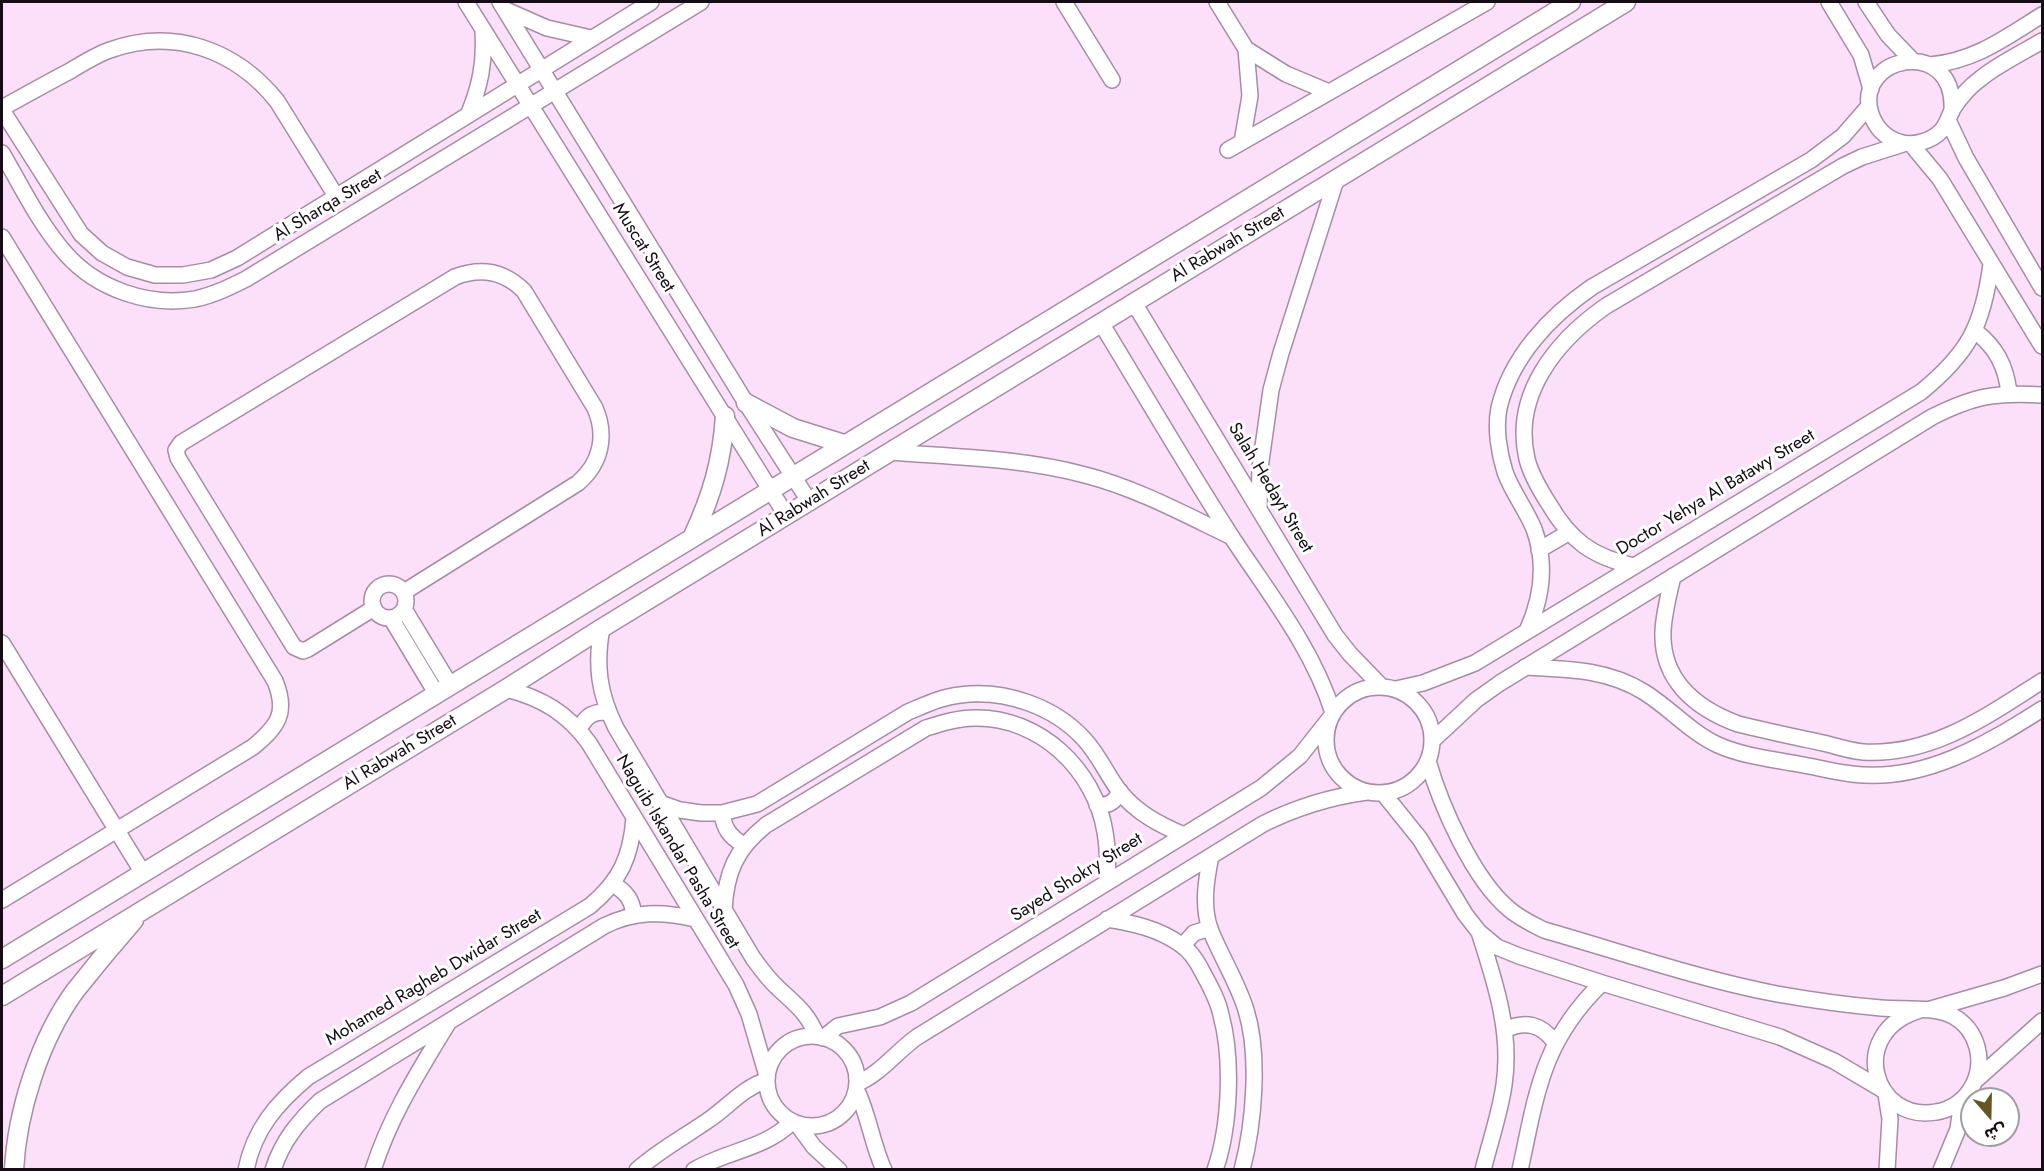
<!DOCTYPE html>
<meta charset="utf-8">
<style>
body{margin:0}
#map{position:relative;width:2044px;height:1171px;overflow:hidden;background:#fce0f9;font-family:Jost,"Noto Sans Arabic",sans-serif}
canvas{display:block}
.frame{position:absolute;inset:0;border:3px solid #150c15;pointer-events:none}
.north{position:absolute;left:1960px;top:1087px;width:60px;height:60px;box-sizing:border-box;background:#fff;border:2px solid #a19ea1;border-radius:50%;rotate:160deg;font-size:16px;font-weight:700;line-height:24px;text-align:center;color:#150c15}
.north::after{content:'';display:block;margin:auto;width:21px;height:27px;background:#655523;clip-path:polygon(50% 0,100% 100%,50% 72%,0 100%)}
</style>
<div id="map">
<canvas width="2044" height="1171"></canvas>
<div class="frame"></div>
<div class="north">ش</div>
</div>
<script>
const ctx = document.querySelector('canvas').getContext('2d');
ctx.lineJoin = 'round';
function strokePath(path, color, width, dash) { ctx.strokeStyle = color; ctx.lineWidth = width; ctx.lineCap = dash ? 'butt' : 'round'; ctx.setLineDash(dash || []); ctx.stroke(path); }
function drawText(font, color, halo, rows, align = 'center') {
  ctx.font = font + ' Jost,sans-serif'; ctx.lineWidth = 6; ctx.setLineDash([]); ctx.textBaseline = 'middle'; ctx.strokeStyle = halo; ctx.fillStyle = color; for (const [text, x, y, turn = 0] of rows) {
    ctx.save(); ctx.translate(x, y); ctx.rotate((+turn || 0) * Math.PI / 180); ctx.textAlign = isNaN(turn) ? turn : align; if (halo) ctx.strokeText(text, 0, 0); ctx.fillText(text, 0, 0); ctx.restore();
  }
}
const minor = new Path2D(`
 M466,2L786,515
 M500,2L746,403L809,501
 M1064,2L1112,80
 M1217,2L1246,49L1250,96L1242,142
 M1829,2L1861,55L1871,89
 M1866,2L1888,35L1913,61
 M506,10L547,28L591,38
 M1246,49L1286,74L1329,92
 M1930,65C1975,61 2005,38 2042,15
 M2,108C24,96 47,83 70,71C83,63 96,55 110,50C174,27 236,50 277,101L336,196
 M2,110L81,234L102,253L127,267L155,275H183L211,270L237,258L651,2
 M1952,111C1956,34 1852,56 1871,114C1876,128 1886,138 1899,142C1913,147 1932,141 1942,130C1947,124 1949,117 1952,110C1959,99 1969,87 1980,79C1998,64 2022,53 2042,41
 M469,113C480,86 485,62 483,32
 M1948,120L1966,158L2042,288
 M1911,144L1940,179L2042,346
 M1228,150L1487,2
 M2,153C22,187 40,225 66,254C97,289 149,307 195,299C214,295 230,287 246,279L701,2
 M2,237L275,681C288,713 278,726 253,747L2,900
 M1134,303L1335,635L1350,654L1382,687
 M1101,323C1145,395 1187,468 1233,539C1270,595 1313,649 1333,713
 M1975,331C1996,347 2006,366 2009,393
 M890,452C955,457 1022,458 1085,475C1136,488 1184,514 1232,537
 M1259,507L1260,468L1271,390L1281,353L1336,180
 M1539,550L1568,533
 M1634,566C1592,557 1570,540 1549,504C1540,490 1531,475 1527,459C1512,395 1556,341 1606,306L1843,166L1862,157L1903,144
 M1673,576C1669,594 1664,612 1663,631C1661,680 1695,708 1738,724C1766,731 1795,737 1823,743C1836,746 1850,751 1863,752C1932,756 1987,716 2042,681
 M372 601a17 17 0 1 1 34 0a17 17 0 1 1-34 0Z
 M374,608L308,649L303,651L294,647L178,458L176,450L181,443L455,277C481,267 504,271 524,291L595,408C607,436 601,463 578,483L404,592
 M404,609L450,685
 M391,618L436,693
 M602,628C595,665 599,694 616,728L753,958C761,969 768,979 778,988C796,1005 807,1012 817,1036
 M1527,631C1542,598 1547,564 1534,529C1526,509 1512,492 1505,472C1499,453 1495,428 1499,408C1511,357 1550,316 1592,287L1811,160L1843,136L1869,106
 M2,643L143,873
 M1525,667C1567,669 1607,669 1644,692C1670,708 1690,732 1718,745C1743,756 1771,759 1798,764C1816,767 1834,772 1852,774C1923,783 1985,745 2042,709
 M1326 740a53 53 0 1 1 106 0a53 53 0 1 1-106 0Z
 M506,689C542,698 567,713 589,743L736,985L749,1014L767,1076
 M1396,689L1423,683L1475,663L1921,392C1969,353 1983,325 1991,264
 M579,729C586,716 593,711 608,712
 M1433,740L1476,700L1500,683L1932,417C1974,396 1995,392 2042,395
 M1428,761C1441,806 1473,879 1509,909C1519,918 1532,924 1544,930C1621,952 1699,979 1777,994C1811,1000 1846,1005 1881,1008C1902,1010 1934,1006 1953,1016C1978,1030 1986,1062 1972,1087C1965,1100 1951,1110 1936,1112C1873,1123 1846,1032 1920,1010
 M1383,793L1420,839L1465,914L1479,932L1497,947L1519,956L1602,983L1780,1037L1834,1061L1883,1090
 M660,803L680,810L701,813H722L757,804L908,712C925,705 941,697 960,695C1004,689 1054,706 1084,739C1099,755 1107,775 1120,792C1137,813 1160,825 1184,835
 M1097,805C1109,806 1115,802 1120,791
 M722,813C724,829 730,837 744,845
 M1211,856C1206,880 1202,906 1210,929C1221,957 1237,981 1246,1010C1260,1055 1254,1124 1242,1170
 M613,884C626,892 632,899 634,915
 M724,910C726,872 736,849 766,825L926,728C942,723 958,718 975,718C1040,717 1095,770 1105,832C1108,849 1108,865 1107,882
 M1107,919C1133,923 1159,929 1180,944C1190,950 1198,963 1203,973C1210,986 1218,1000 1221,1015C1233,1059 1230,1127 1215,1170
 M1479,932C1495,982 1512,1032 1504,1085C1500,1113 1490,1142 1483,1170
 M1183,945L1194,933L1210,928
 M1931,1009L2004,988L2042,974
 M1505,1030C1525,1020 1542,1024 1555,1043
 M767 1081a45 45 0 1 1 90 0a45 45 0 1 1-90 0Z
 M823,1038L838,1026L880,1017L911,1003L1261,788L1300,756L1330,718
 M1975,1081L2042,1021
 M858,1083C880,1074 897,1051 917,1037L1263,824C1297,807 1329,797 1367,792
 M857,1091C869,1116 872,1144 884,1170
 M1886,1094L1890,1119L1887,1170
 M797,1124L814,1147L839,1170
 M246,1170C254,1129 277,1103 308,1077L590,906C620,881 631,857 634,818
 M273,1170C282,1141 299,1121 320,1101L604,926C634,911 662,911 695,919
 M373,1170C390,1116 419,1071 448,1023
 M637,1170C659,1150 686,1136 710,1119C730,1105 743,1088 767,1080
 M694,1170C728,1150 763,1150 792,1122
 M1520,1170C1537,1092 1542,1041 1602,983
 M1941,1170L1958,1129L1962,1100`);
const tertiary = new Path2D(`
 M746,403L793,428L844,444
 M693,536C712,495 722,461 725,416
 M2,959L1571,2
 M2,996L506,689L602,628L1626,2
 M14,1170C17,1111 40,1039 75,991C94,967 114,943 134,920`);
const streetNames = [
 ["Al Sharqa Street",328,206,-31],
 ["Al Rabwah Street",1228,245,-31],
 ["Muscat Street",643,248,58],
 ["Salah Hedayt Street",1270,488,59],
 ["Doctor Yehya Al Batawy Street",1716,493,-31],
 ["Al Rabwah Street",814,499,-32],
 ["Al Rabwah Street",400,753,-31],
 ["Naguib Iskandar Pasha Street",677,852,59],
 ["Sayed Shokry Street",1077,878,-32],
 ["Mohamed Ragheb Dwidar Street",434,978,-31]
];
strokePath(minor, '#a68da4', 18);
strokePath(tertiary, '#a68da4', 21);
strokePath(minor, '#fff', 15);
strokePath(tertiary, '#fff', 18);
drawText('18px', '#150c15', '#fff', streetNames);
</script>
